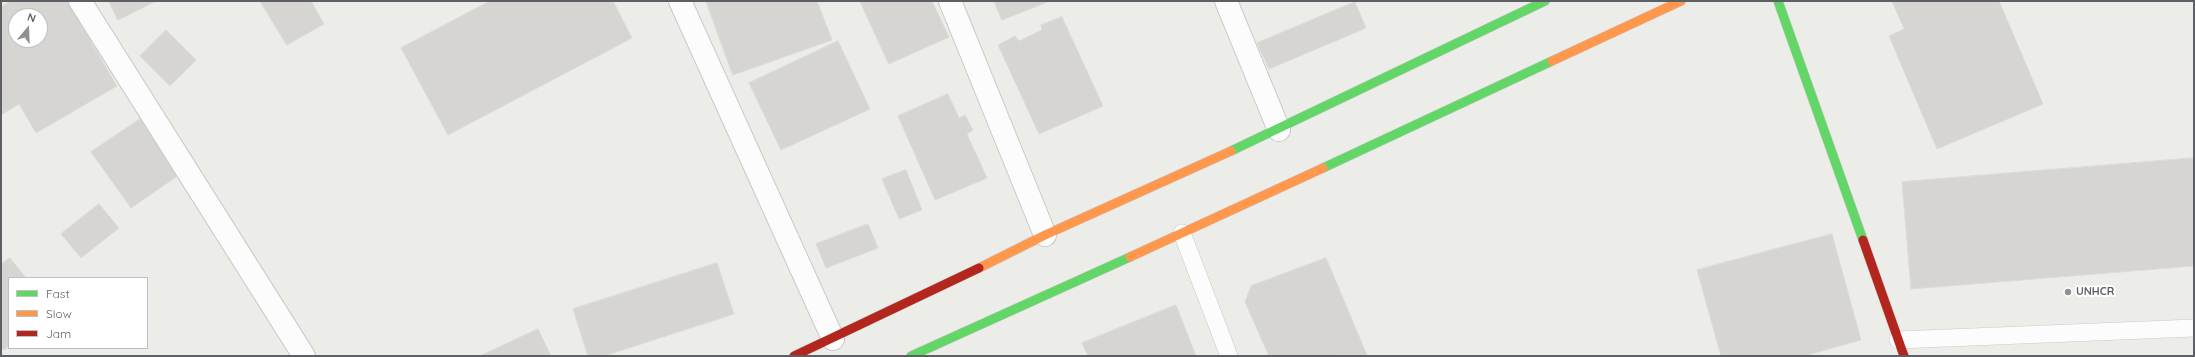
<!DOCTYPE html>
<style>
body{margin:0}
#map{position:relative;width:2195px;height:357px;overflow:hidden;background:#ecece8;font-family:Quicksand,sans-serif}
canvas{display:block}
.frame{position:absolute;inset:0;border:2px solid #5d5f64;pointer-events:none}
.legend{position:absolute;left:8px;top:277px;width:140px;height:72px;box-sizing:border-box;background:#fff;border:1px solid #bebfc1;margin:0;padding:5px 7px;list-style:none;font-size:12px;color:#5d5f64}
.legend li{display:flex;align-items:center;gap:8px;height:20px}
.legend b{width:20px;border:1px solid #bebfc1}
.north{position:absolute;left:8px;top:8px;width:40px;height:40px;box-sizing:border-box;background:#fff;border:1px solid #bebfc1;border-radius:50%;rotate:19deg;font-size:11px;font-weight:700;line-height:16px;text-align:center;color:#5d5f64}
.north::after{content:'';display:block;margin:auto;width:14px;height:18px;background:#8f9092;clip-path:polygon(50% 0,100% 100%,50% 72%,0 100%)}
</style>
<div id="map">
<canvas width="2195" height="357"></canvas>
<div class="frame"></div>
<ul class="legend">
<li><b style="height:5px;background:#63d668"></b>Fast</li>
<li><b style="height:5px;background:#ff974d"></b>Slow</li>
<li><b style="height:5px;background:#b3261e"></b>Jam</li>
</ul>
<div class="north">N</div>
</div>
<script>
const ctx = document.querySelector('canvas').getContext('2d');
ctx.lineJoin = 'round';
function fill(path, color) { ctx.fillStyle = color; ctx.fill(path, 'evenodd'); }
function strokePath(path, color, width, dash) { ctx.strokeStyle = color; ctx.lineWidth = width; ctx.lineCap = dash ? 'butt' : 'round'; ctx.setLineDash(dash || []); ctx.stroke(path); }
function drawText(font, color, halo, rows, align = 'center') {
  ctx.font = font + ' Quicksand,sans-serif'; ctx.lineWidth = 4; ctx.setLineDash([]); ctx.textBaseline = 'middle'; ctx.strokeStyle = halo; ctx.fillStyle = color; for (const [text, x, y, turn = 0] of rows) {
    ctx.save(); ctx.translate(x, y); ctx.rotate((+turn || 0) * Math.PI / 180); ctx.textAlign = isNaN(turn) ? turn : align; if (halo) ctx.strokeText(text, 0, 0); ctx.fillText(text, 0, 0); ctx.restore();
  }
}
const building = new Path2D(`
 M11,1H67L117,86L36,133L19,104L1,115V7ZM16,16H40V40H16Z
 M109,1H156L118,20Z
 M260,1H311L324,24L287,45Z
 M490,1H613L632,38L448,135L401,48Z
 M706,1H817L832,40L733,75Z
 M860,1H932L949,37L889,64Z
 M994,1H1050L1002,20Z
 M1892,1H1999L2043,104L1937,149L1889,36L1904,29Z
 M1355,2L1366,28L1269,69L1257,43Z
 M1062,17L1103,106L1039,134L998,45L1015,36L1019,41L1042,30L1041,25Z
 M166,30L196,60L170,86L140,56Z
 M838,41L870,109L781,150L749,83Z
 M948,94L959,118L965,115L973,130L967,134L987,178L935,200L898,116Z
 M140,119L179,175L131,208L91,152Z
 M2194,158V266L1911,289L1902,182Z
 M906,170L922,210L899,219L882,179Z
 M99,204L119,228L81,258L61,234Z
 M868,224L878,248L826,268L816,244Z
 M1832,234L1861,340L1804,356H1721L1697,270Z
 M10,258L26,278H9V346L4,350L1,347V264Z
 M1326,258L1367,355L1269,356L1245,302L1251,286Z
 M717,263L734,314L604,356H588L573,309Z
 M1176,305L1196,356H1088L1082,343Z
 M538,329L551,356H480Z`);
const lane = new Path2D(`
 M1182,233L1229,356
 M1898,340L2194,328`);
const street = new Path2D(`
 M80,1L304,356
 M680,1L833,339
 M950,1L1045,235
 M1226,1L1279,130`);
const fast = new Path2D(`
 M1778,1L1863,240
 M1231,151L1545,1
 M1323,168L1552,61
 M911,356L1130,257`);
const slow = new Path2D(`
 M1552,61L1681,1
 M1130,257L1323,168
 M979,268L1045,235L1231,151`);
const jam = new Path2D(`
 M1863,240L1904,356
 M794,356L979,268`);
const markers = [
 [2068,292,4,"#8f9092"]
];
const poiNames = [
 ["UNHCR",2076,292]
];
fill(building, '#d6d5d2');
strokePath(building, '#dcdbd7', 1);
strokePath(lane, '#c9c9ca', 18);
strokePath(street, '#c9c9ca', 24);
strokePath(fast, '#cacaca', 10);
strokePath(slow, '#cacaca', 10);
strokePath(jam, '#cacaca', 10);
strokePath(lane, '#fcfcfc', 17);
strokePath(street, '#fcfcfc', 22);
strokePath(fast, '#63d668', 9);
strokePath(slow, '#ff974d', 9);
strokePath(jam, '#b3261e', 9);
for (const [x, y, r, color] of markers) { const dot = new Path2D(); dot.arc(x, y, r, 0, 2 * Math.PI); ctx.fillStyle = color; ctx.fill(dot); strokePath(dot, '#fff', 1.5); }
drawText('bold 11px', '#5d5f64', '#fff', poiNames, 'left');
</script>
